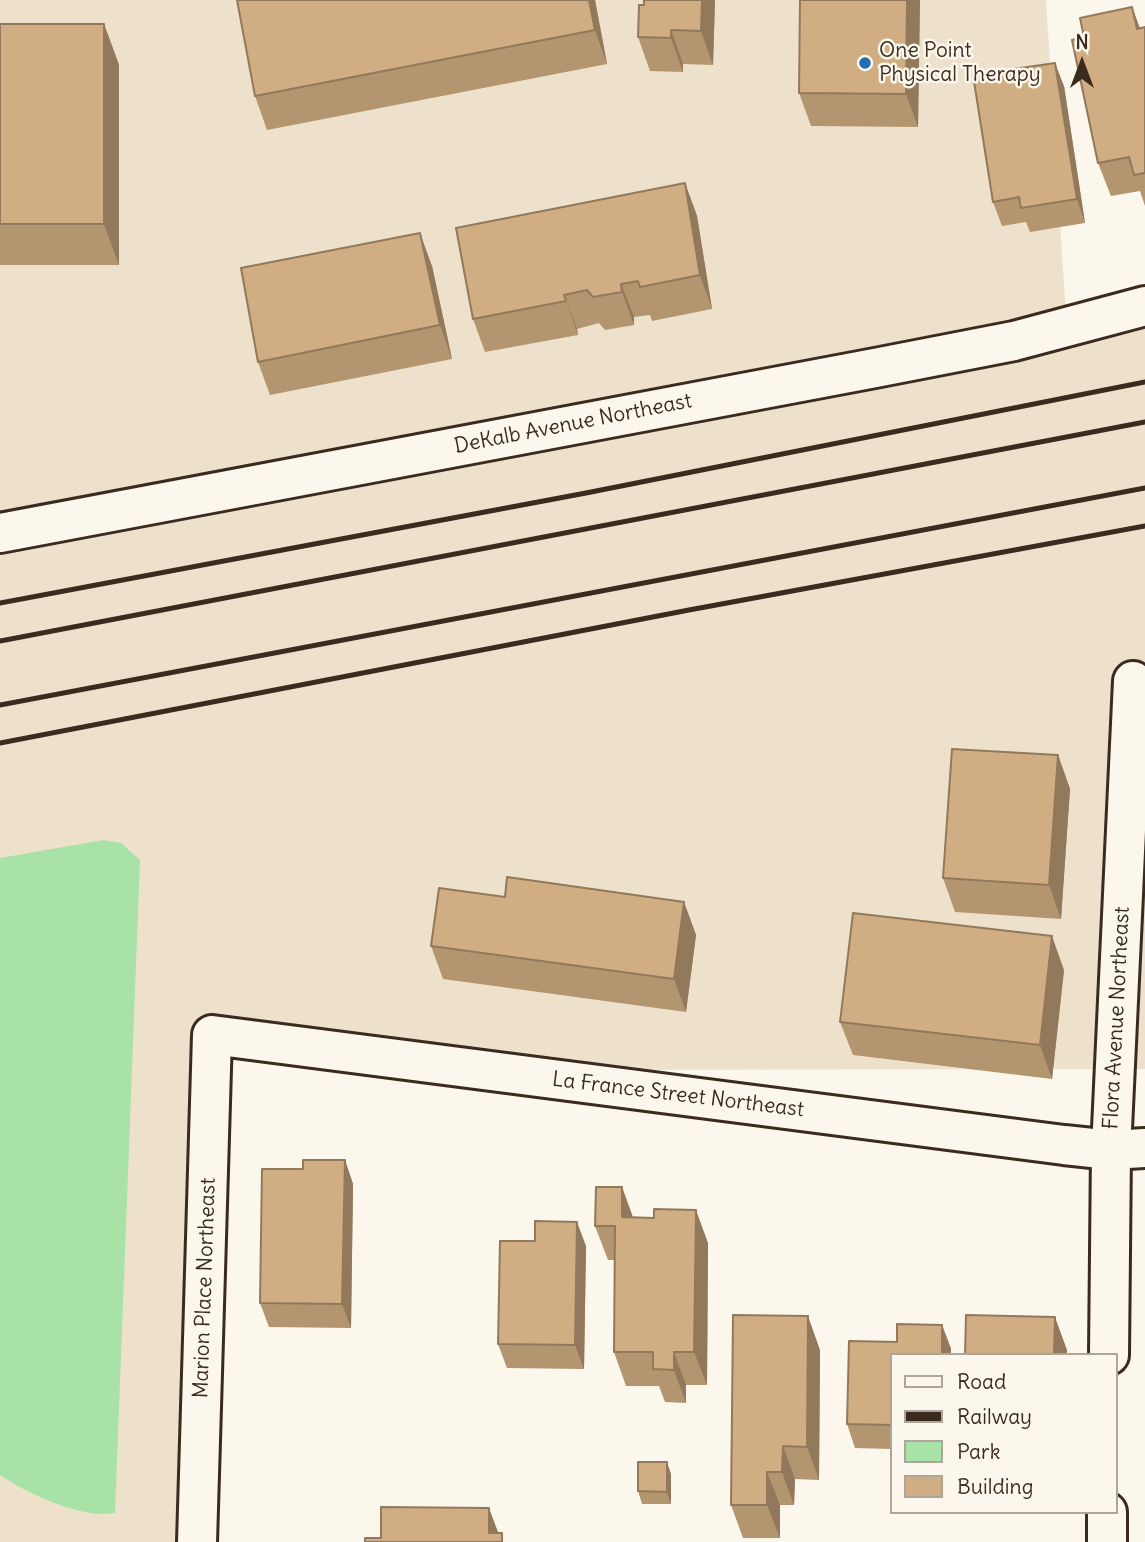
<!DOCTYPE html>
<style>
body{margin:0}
#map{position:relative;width:1145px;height:1542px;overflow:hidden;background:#fbf7ec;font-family:Delius,sans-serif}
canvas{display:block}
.legend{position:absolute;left:890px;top:1353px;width:228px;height:161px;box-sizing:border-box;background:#fbf7ec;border:2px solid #aea59a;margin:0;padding:9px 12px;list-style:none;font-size:21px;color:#3b2a1e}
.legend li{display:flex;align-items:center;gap:14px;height:35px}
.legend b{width:35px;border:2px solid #aea59a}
.north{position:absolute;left:1047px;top:28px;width:70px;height:70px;-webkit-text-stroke:5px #fbf7ec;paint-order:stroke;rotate:0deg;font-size:19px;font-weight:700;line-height:28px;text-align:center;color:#3b2a1e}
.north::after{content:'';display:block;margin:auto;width:24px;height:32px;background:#3b2a1e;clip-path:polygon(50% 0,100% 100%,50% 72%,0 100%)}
</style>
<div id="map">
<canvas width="1145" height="1542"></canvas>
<ul class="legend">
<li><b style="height:9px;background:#fbf7ec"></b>Road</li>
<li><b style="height:9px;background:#3b2a1e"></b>Railway</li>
<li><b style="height:19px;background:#a9e2a6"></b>Park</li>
<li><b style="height:19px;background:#d0ad82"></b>Building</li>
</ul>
<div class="north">N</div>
</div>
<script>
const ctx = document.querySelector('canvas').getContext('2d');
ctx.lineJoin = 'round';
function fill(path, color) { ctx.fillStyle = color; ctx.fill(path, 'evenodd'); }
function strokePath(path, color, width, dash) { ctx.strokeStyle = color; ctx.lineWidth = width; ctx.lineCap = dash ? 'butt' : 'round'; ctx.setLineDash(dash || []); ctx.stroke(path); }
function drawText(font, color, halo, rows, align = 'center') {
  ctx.font = font + ' Delius,sans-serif'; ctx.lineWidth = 5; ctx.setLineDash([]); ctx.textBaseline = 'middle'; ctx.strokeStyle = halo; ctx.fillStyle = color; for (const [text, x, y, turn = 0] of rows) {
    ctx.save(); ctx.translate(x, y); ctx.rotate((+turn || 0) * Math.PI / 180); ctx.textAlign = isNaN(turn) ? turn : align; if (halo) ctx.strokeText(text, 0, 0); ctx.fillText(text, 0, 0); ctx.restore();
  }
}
const built = new Path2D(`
 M0,0H1046L1066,316L1145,295V1069L558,1070L200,1050L193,1542H0Z`);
const green = new Path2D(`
 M103,840L121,843L140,860L115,1513C81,1519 28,1494 0,1475V858Z`);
const street = new Path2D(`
 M1109,1355L1111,1150L1133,681
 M197,1542L212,1035L1064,1145L1111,1150L1145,1148
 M1107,1542V1512`);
const secondary = new Path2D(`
 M0,533L875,368L1014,341L1145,306`);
const rail = new Path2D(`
 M0,603L586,493L1145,382
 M0,641L1145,422
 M0,705L1145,488
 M0,743L689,610L1145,526`);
const wall = new Path2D(`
 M595,0L607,64L267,130L255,96Z
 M644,0H715L713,65L683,64V72L650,71L638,37Z
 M920,0L918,127L811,126L799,93Z
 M1132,7L1140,28L1145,27V206L1140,191L1111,196L1098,163Z
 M0,24H104L119,65V265H0Z
 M1064,86L1085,223L1030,232L1026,222L1002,226L993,202Z
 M685,183L697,216L712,309L652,321L650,315L634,317V325L605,330L599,323L577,329L578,335L485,352L473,319Z
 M432,266L452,359L270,395L258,362Z
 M1058,755L1070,789L1061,919L955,912L943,878Z
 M505,897L684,902L696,935L686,1012L443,979L431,946Z
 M1064,970L1052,1079L853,1055L840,1022Z
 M345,1160L353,1184L351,1328L269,1327L260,1303L303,1169Z
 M622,1187L633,1217L708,1243L707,1385H686V1403L665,1402L659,1386H626L614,1352L615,1260H608L595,1226Z
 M586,1246L584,1369L507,1368L498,1344Z
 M897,1324L942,1325L951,1349V1355H891V1449L855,1448L847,1424L849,1341L897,1342Z
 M820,1350L819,1480L795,1479L794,1505H780V1538H743L731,1505Z
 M671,1474V1504H642L638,1491Z`);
const shadedWall = new Path2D(`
 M589,0H595L607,64L595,30Z
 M702,0H715L713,65L701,31Z
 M907,0H920L918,127L906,94Z
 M1132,7L1145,43L1137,29Z
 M104,24L119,65V265L104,224Z
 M671,30L683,64V72L671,38Z
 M1055,63L1064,86L1085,223L1077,199Z
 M685,183L697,216L712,309L700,275Z
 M420,233L432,266L452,359L440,325Z
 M621,284L634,317V325L622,292Z
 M564,295L577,329L578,335L566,301Z
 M1058,755L1070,789L1061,919L1049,885Z
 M684,902L696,935L686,1012L674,979Z
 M1052,936L1064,970L1052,1079L1040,1045Z
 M345,1160L353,1184L351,1328L342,1304Z
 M622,1187L634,1221L622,1217Z
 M696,1210L708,1243L707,1385L694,1352Z
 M577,1222L586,1246L584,1369L575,1345Z
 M808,1316L820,1350L819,1480L807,1447Z
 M1055,1317L1067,1350V1355H1054Z
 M942,1325L951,1349V1355H942Z
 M674,1352L686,1385V1403L674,1370Z
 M783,1446L795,1479L794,1505L782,1472Z
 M667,1462L671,1474V1504L667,1492Z
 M767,1472L780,1505V1538L767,1505Z
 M489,1508L498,1532V1542L489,1533Z`);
const building = new Path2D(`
 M237,0H589L595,30L255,96Z
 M644,0H702L701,31L671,30V38L638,37L639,5H644Z
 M800,0H907L906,94L799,93Z
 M1132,7L1137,29L1145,27V173L1134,175L1129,157L1098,163L1072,40L1084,37L1080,18Z
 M0,24H104V224H0Z
 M1055,63L1077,199L1021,208L1019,197L993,202L973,75Z
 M685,183L700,275L640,287L638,281L621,284L622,292L593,297L587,290L564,295L566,301L473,319L456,228Z
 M420,233L440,325L258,362L241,268Z
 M952,749L1058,755L1049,885L943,878Z
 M507,877L684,902L674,979L431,946L439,888L505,897Z
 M853,913L1052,936L1040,1045L840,1022Z
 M303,1160H345L342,1304L260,1303L262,1169H303Z
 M596,1187H622V1217L654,1218V1209L696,1210L694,1352H674V1370L653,1369V1352H614L615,1226H595Z
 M535,1221L577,1222L575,1345L498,1344L500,1241H535Z
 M733,1315L808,1316L807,1447L783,1446L782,1472H767V1505H731Z
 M966,1315L1055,1317L1054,1355H965Z
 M897,1324L942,1325V1355H891V1425L847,1424L849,1341L897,1342Z
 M638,1462H667V1492L638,1491Z
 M381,1507L489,1508V1533H502V1542H365V1538H381Z`);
const markers = [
 [865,63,7,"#1f6fb2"]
];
const poiNames = [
 ["One Point",879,51],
 ["Physical Therapy",879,75]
];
const streetNames = [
 ["DeKalb Avenue Northeast",573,424,-11],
 ["Flora Avenue Northeast",1117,1018,-87],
 ["La France Street Northeast",678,1095,7],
 ["Marion Place Northeast",205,1288,-88]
];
fill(built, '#eee1cc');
fill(green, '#a9e2a6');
strokePath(street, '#3b2a1e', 44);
strokePath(secondary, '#3b2a1e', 44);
strokePath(street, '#fbf7ec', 38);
strokePath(secondary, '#fbf7ec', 38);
strokePath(rail, '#3b2a1e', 5);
fill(wall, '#b39570');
fill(shadedWall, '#92795b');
fill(building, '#d0ad82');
strokePath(building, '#92795b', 2);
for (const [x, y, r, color] of markers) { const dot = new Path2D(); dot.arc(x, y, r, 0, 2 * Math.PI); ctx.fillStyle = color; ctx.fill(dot); strokePath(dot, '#fbf7ec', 2.5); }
drawText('21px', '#3b2a1e', '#fbf7ec', poiNames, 'left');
drawText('21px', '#3b2a1e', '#fbf7ec', streetNames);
</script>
